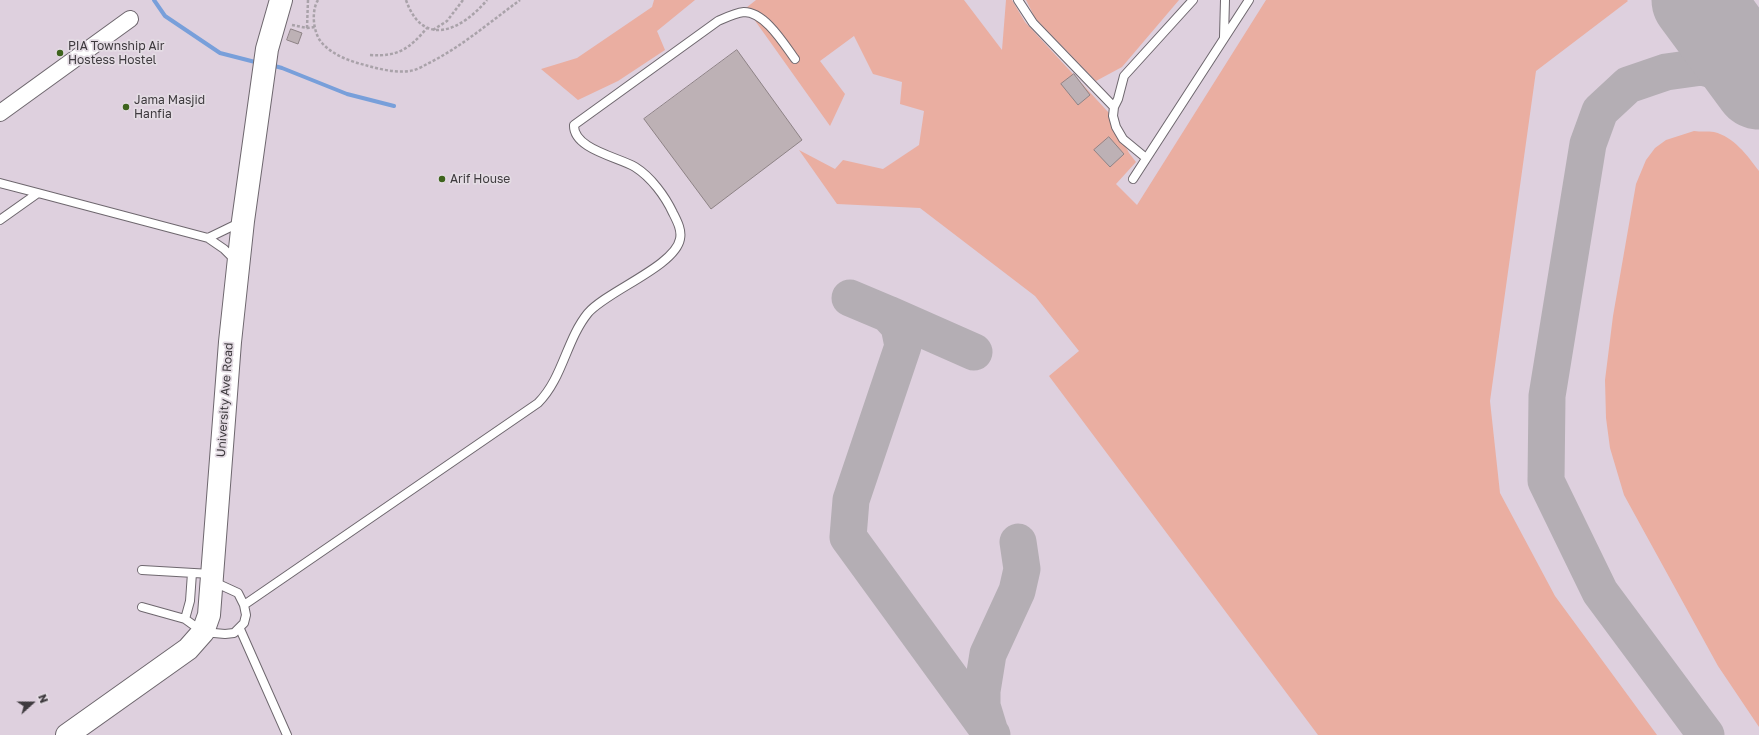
<!DOCTYPE html>
<style>
body{margin:0}
#map{position:relative;width:1759px;height:735px;overflow:hidden;background:#e4dce4;font-family:"Golos Text",sans-serif}
canvas{display:block}
.north{position:absolute;left:12px;top:683px;width:40px;height:40px;-webkit-text-stroke:3px #e4dce4;paint-order:stroke;rotate:69deg;font-size:11px;font-weight:700;line-height:16px;text-align:center;color:#3e3a3e}
.north::after{content:'';display:block;margin:auto;width:14px;height:18px;background:#3e3a3e;clip-path:polygon(50% 0,100% 100%,50% 72%,0 100%)}
</style>
<div id="map">
<canvas width="1759" height="735"></canvas>
<div class="north">N</div>
</div>
<script>
const ctx = document.querySelector('canvas').getContext('2d');
ctx.lineJoin = 'round';
function fill(path, color) { ctx.fillStyle = color; ctx.fill(path, 'evenodd'); }
function strokePath(path, color, width, dash) { ctx.strokeStyle = color; ctx.lineWidth = width; ctx.lineCap = dash ? 'butt' : 'round'; ctx.setLineDash(dash || []); ctx.stroke(path); }
function drawText(font, color, halo, rows, align = 'center') {
  ctx.font = font + ' "Golos Text",sans-serif'; ctx.lineWidth = 3.5; ctx.setLineDash([]); ctx.textBaseline = 'middle'; ctx.strokeStyle = halo; ctx.fillStyle = color; for (const [text, x, y, turn = 0] of rows) {
    ctx.save(); ctx.translate(x, y); ctx.rotate((+turn || 0) * Math.PI / 180); ctx.textAlign = isNaN(turn) ? turn : align; if (halo) ctx.strokeText(text, 0, 0); ctx.fillText(text, 0, 0); ctx.restore();
  }
}
const built = new Path2D(`
 M0,0H1759V735H0Z`);
const green = new Path2D(`
 M654,0H695L657,31L665,50L618,81L578,100L541,69L577,58L652,7Z
 M756,0H964L1002,50L1006,0H1012L1025,22L1109,113L1129,153L1136,162L1116,184L1137,205L1266,0H1627L1628,1L1536,71L1490,401L1500,493L1555,596L1657,735H1318L1049,376L1079,351L1035,296L920,208L837,204L799,150L835,169L843,160L883,169L919,145L924,111L900,104L902,82L873,74L854,36L820,61L845,94L830,126L746,8Z
 M1026,0H1179L1122,67L1096,81L1035,18Z
 M1694,131C1700,132 1708,131 1714,132C1734,137 1747,155 1759,171V727L1718,666L1624,495L1610,448L1606,418L1605,380L1613,316L1636,184L1646,160L1655,148L1666,140Z`);
const stream = new Path2D(`
 M154,0L165,16L220,53L259,63
 M271,65L282,68L347,94L394,106`);
const taxiway = new Path2D(`
 M850,298L888,314L899,326L903,346L851,500L848,537L992,735
 M888,314L974,352
 M989,729L982,706V691L988,654L1017,591L1022,569L1018,542
 M1706,735L1600,592L1546,481L1547,396L1588,144L1600,111L1628,85L1666,72L1702,67L1737,76L1759,91`);
const runway = new Path2D(`
 M1697,0L1759,84`);
const building = new Path2D(`
 M291,29L302,33L298,44L287,40Z
 M737,50L802,140L711,209L644,119Z
 M1074,74L1090,95L1078,105L1061,84Z
 M1109,137L1124,154L1110,167L1094,150Z`);
const path = new Path2D(`
 M318,0C311,11 313,33 322,43C333,55 349,61 365,65C379,69 395,73 410,71C416,70 422,67 427,64C460,48 490,22 520,0
 M406,0C423,49 462,30 487,0
 M292,25L307,28L315,27
 M307,28L308,0
 M433,30L447,21L463,0
 M370,55C398,57 409,49 427,28`);
const lane = new Path2D(`
 M1018,0L1033,23L1114,107
 M1224,37L1225,0
 M1146,158L1123,139L1116,127L1113,116L1114,107L1118,99L1124,76L1193,0
 M1133,179L1249,0
 M0,183L38,193
 M0,220L38,193L208,238L241,222
 M208,238L224,249L236,261
 M142,570L211,574
 M244,605L538,403C563,378 566,340 588,313C607,291 675,266 680,239C682,230 677,221 673,213C665,196 651,177 635,167C618,157 573,149 574,125L718,21C727,17 735,13 744,12C765,12 784,44 795,59
 M142,607L185,619L203,632L225,634L234,633L244,623L246,615L244,605L238,593L214,582
 M185,619L190,601L192,573
 M240,629L287,735`);
const street = new Path2D(`
 M0,113L130,19`);
const secondary = new Path2D(`
 M67,735L188,649L203,632L209,615L230,342L243,221L267,49L281,0`);
const markers = [
 [60,53,4,"#3e631d"],
 [126,107,4,"#3e631d"],
 [442,179,4,"#3e631d"]
];
const poiNames = [
 ["PIA Township Air",68,46],
 ["Hostess Hostel",68,60],
 ["Jama Masjid",134,100],
 ["Hanfia",134,114],
 ["Arif House",450,179]
];
const streetNames = [
 ["University Ave Road",225,400,-86]
];
fill(built, '#ded0de');
fill(green, '#eaaea1');
strokePath(stream, '#789fda', 4);
strokePath(taxiway, '#b4aeb4', 37);
strokePath(runway, '#b4aeb4', 91);
fill(building, '#bdb1b5');
strokePath(building, '#8e8386', 1);
strokePath(lane, '#6e676e', 10);
strokePath(street, '#6e676e', 18);
strokePath(secondary, '#6e676e', 24);
strokePath(path, '#a9a2a9', 2.5, [3, 2]);
strokePath(lane, '#fff', 8);
strokePath(street, '#fff', 16);
strokePath(secondary, '#fff', 22);
for (const [x, y, r, color] of markers) { const dot = new Path2D(); dot.arc(x, y, r, 0, 2 * Math.PI); ctx.fillStyle = color; ctx.fill(dot); strokePath(dot, '#e4dce4', 1.5); }
drawText('12px', '#3e3a3e', '#e4dce4', poiNames, 'left');
drawText('12px', '#3e3a3e', '#e4dce4', streetNames);
</script>
